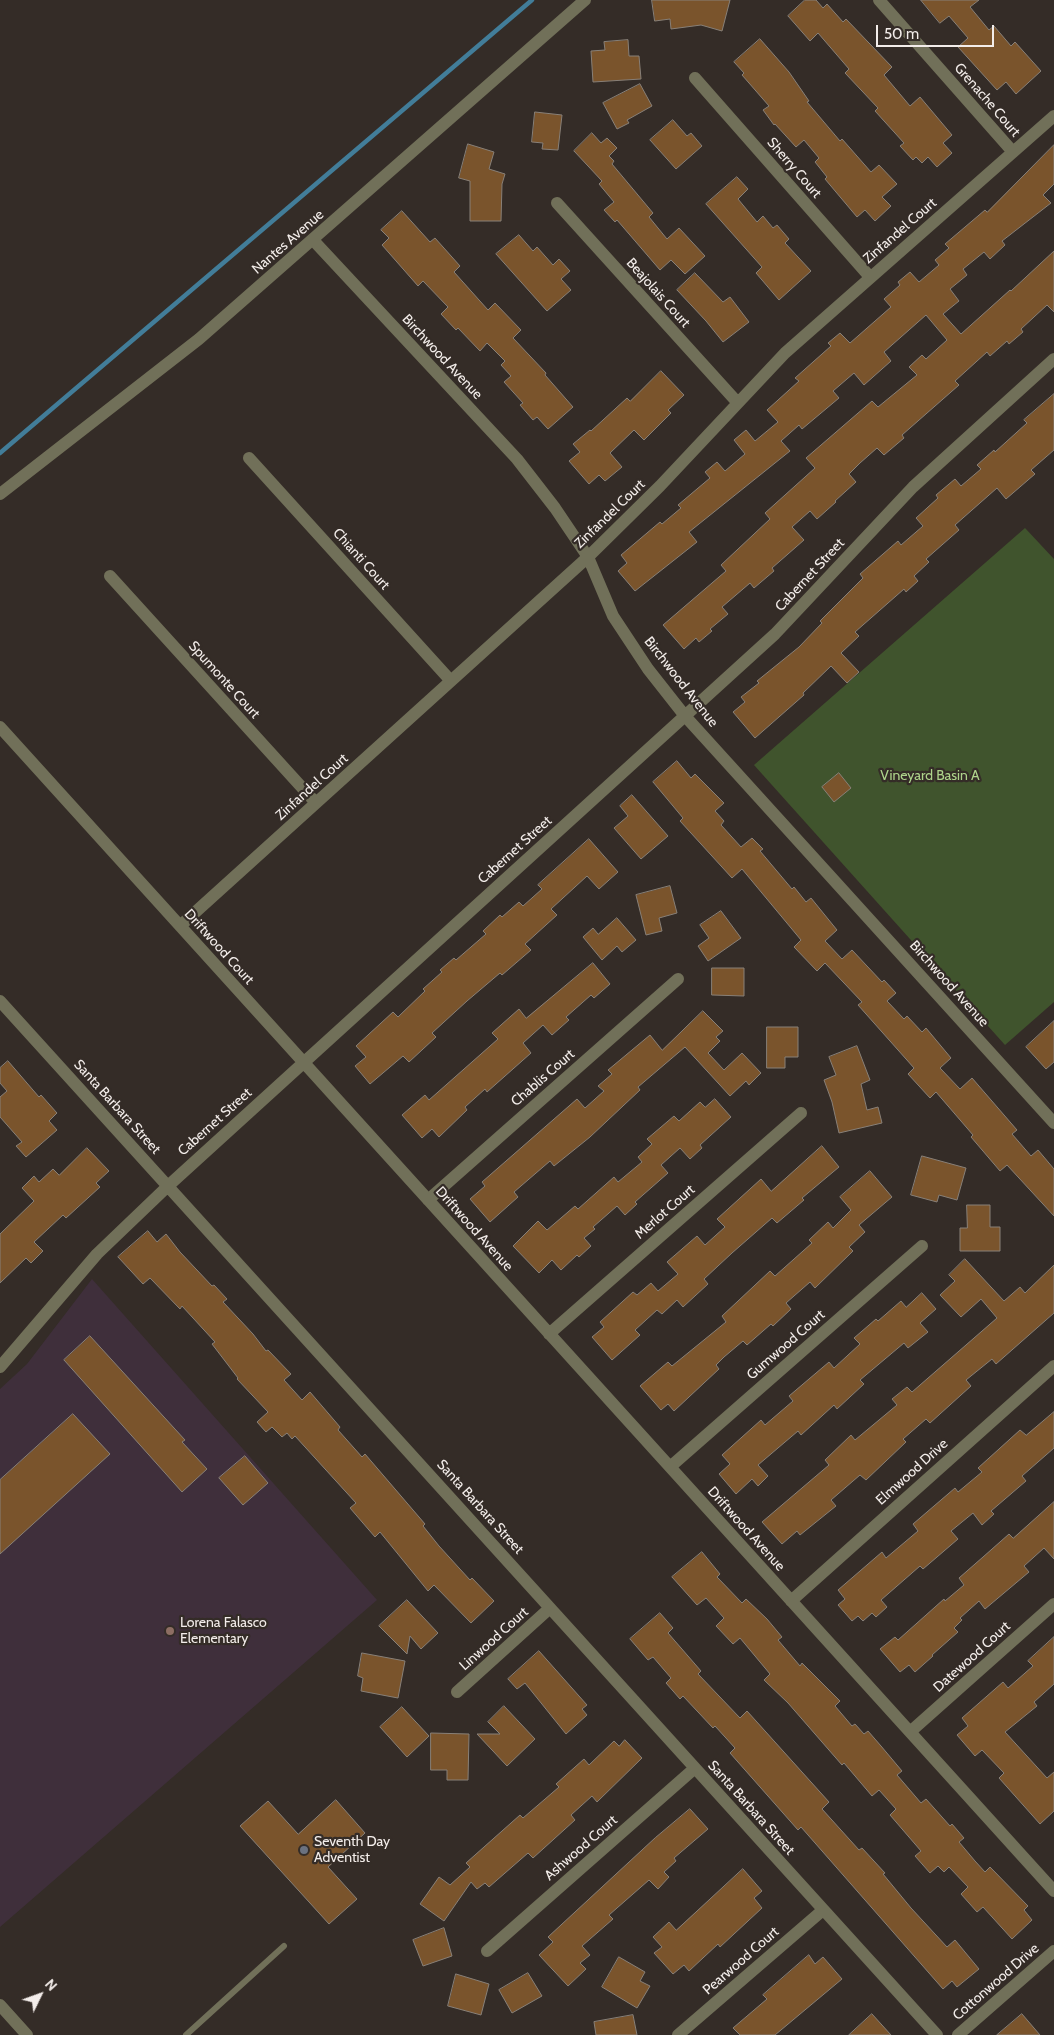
<!DOCTYPE html>
<style>
body{margin:0}
#map{position:relative;width:1054px;height:2035px;overflow:hidden;background:#342c27;font-family:Cabin,sans-serif}
canvas{display:block}
.north{position:absolute;left:15px;top:1970px;width:50px;height:50px;-webkit-text-stroke:4px #342c27;paint-order:stroke;rotate:48deg;font-size:14px;font-weight:700;line-height:20px;text-align:center;color:#f3edea}
.north::after{content:'';display:block;margin:auto;width:18px;height:22px;background:#f3edea;clip-path:polygon(50% 0,100% 100%,50% 72%,0 100%)}
.scale{position:absolute;left:876px;top:25px;width:118px;height:22px;box-sizing:border-box;border:2px solid #f3edea;border-top:0;padding-left:6px;font-size:15px;line-height:18px;white-space:nowrap;color:#f3edea;-webkit-text-stroke:4px #342c27;paint-order:stroke}
</style>
<div id="map">
<canvas width="1054" height="2035"></canvas>
<div class="north">N</div>
<div class="scale">50 m</div>
</div>
<script>
const ctx = document.querySelector('canvas').getContext('2d');
ctx.lineJoin = 'round';
function fill(path, color) { ctx.fillStyle = color; ctx.fill(path, 'evenodd'); }
function strokePath(path, color, width, dash) { ctx.strokeStyle = color; ctx.lineWidth = width; ctx.lineCap = dash ? 'butt' : 'round'; ctx.setLineDash(dash || []); ctx.stroke(path); }
function drawText(font, color, halo, rows, align = 'center') {
  ctx.font = font + ' Cabin,sans-serif'; ctx.lineWidth = 4.5; ctx.setLineDash([]); ctx.textBaseline = 'middle'; ctx.strokeStyle = halo; ctx.fillStyle = color; for (const [text, x, y, turn = 0] of rows) {
    ctx.save(); ctx.translate(x, y); ctx.rotate((+turn || 0) * Math.PI / 180); ctx.textAlign = isNaN(turn) ? turn : align; if (halo) ctx.strokeText(text, 0, 0); ctx.fillText(text, 0, 0); ctx.restore();
  }
}
const education = new Path2D(`
 M92,1279L377,1600L0,1927V1389L27,1364Z`);
const green = new Path2D(`
 M1025,528L1054,559V1002L1005,1045L754,765Z`);
const stream = new Path2D(`
 M0,453L532,0`);
const building = new Path2D(`
 M652,0H730L722,31L701,25L671,29L670,19L655,21Z
 M805,0H816L823,8L827,4L843,22L846,19L892,67L884,75L910,106L920,97L952,135L943,143L952,153L937,167L928,157L922,163L916,157L913,160L900,146L904,143L875,111L878,108L845,73L849,69L818,33L810,41L788,16Z
 M921,0H979L970,7L989,30L994,26L1011,46L1015,42L1041,71L1016,94L1006,82L997,90L958,47L968,38L949,16L940,23Z
 M760,39L789,72L809,101L807,102L840,141L842,139L871,172L879,165L897,184L882,197L891,206L875,221L865,210L857,217L825,179L827,177L815,162L819,158L804,140L796,147L775,124L774,125L763,110L769,106L742,75L744,73L734,62Z
 M628,40L629,56H639L641,79L593,82L591,51L605,50L604,42Z
 M640,84L652,106L627,120L629,123L617,129L603,103Z
 M535,112L562,115L558,150L542,149L543,143L532,142Z
 M673,120L687,136L691,133L702,146L676,169L650,140Z
 M592,133L601,143L607,138L617,148L609,156L614,161L612,164L653,213L649,217L667,239L679,228L705,256L685,274L671,260L660,270L617,220L615,222L604,210L614,202L599,184L602,181L574,151Z
 M468,144L494,152L489,169L505,174L502,184L501,221H470V181L459,178Z
 M1054,145V184L1043,195L1051,203L1002,241L1005,245L990,259L984,252L963,269L967,275L950,289L959,301L943,314L961,334L1010,290L1011,291L1054,251V312L1047,305L1021,329L1023,332L1009,344L1007,341L990,356L987,352L955,381L959,385L902,435L904,438L884,455L877,448L860,463L849,474L856,482L835,501L836,502L817,519L810,511L792,527L804,540L772,568L774,571L754,588L750,583L722,607L728,614L710,629L712,631L699,642L696,638L684,649L663,625L726,571L721,565L770,519L765,513L815,468L806,458L872,401L878,407L917,375L909,367L922,355L926,359L947,340L926,315L884,352L891,361L864,385L854,373L833,391L839,398L802,429L799,425L781,441L790,451L689,532L697,542L635,591L618,571L627,563L621,555L660,522L662,524L681,508L678,505L710,478L705,472L717,462L725,471L745,454L734,440L746,430L755,441L778,422L767,410L799,381L795,378L831,346L828,343L840,333L850,343L891,307L884,299L900,285L898,282L910,272L919,282L939,265L935,260L949,248L945,244L985,210L987,212Z
 M737,177L748,189L738,199L757,222L763,216L773,228L777,225L789,239L785,243L811,271L779,300L756,273L762,267L706,204Z
 M402,211L430,242L435,238L460,266L454,272L488,310L495,303L521,330L513,338L546,373L545,375L573,407L548,429L537,417L533,420L520,405L523,403L504,382L511,376L501,365L505,361L487,343L480,351L458,328L456,330L441,314L448,307L423,281L418,286L382,245L389,238L381,230Z
 M519,235L533,251L537,247L553,265L559,259L570,271L561,279L571,290L547,311L496,254Z
 M695,273L723,302L730,297L749,322L723,342L706,321L677,290Z
 M661,371L684,395L668,410L671,413L644,440L634,430L610,453L622,467L605,481L599,475L589,484L569,461L580,452L573,444L590,430L591,431L627,398L630,401Z
 M1054,394V450L1031,470L1035,474L1006,499L997,488L955,525L959,530L926,559L929,562L914,576L918,581L906,592L904,589L855,632L859,636L841,653L859,672L847,683L831,666L803,693L804,695L755,738L733,712L745,702L741,697L759,683L757,681L799,647L822,623L820,621L863,578L860,574L898,541L901,545L923,526L916,518L938,498L936,495L955,479L961,486L981,469L977,465L994,450L995,452L1027,423L1024,420Z
 M677,761L691,778L695,774L724,803L715,811L724,821L721,825L741,847L752,838L763,849L760,851L792,889L794,887L806,902L811,898L837,930L825,941L842,959L852,950L882,982L884,980L896,993L887,1001L904,1019L907,1016L922,1032L926,1028L951,1058L940,1068L960,1089L972,1078L1017,1130L1012,1134L1031,1156L1038,1150L1054,1169V1216L1007,1165L1000,1171L971,1137L973,1135L936,1092L930,1098L908,1074L914,1068L858,1005L862,1002L825,963L817,971L794,947L801,940L742,869L732,878L680,821L683,818L653,782Z
 M839,773L851,788L834,802L822,787Z
 M632,795L668,836L641,859L614,828L628,816L620,806Z
 M589,839L618,872L599,889L587,876L551,909L557,915L525,944L531,950L502,975L500,973L467,1001L432,1033L436,1037L409,1062L403,1056L370,1084L355,1066L366,1057L356,1046L393,1012L398,1017L425,991L423,989L442,972L440,970L454,958L456,960L486,934L483,931L500,915L502,917L519,902L523,906L542,889L538,885Z
 M670,886L677,913L659,918L662,931L646,935L636,895Z
 M721,911L741,938L708,961L698,946L709,938L700,925Z
 M617,918L636,940L622,952L617,946L602,960L583,937L593,928L598,934Z
 M593,963L610,984L594,998L591,995L566,1017L569,1020L552,1035L543,1025L523,1043L531,1053L487,1092L485,1089L465,1107L467,1110L439,1137L432,1129L422,1138L402,1115L425,1095L429,1100L498,1039L492,1033L519,1009L526,1018Z
 M712,968H744V996L712,995Z
 M703,1011L723,1031L716,1037L720,1041L708,1053L724,1070L742,1053L761,1073L749,1085L746,1081L730,1096L685,1047L638,1087L640,1090L590,1137L554,1166L550,1161L514,1192L518,1197L490,1222L470,1199L485,1186L482,1182L577,1099L585,1108L604,1091L598,1086L612,1074L608,1070L650,1035L662,1050Z
 M1054,1021V1062L1046,1069L1026,1047Z
 M767,1027H798V1057H785V1068H767Z
 M857,1046L870,1080L861,1084L867,1110L878,1107L882,1123L839,1133L832,1102L824,1080L836,1075L829,1057Z
 M8,1061L39,1097L41,1095L57,1113L49,1121L57,1130L26,1157L16,1146L22,1142L0,1117V1097L7,1091L0,1083V1068Z
 M715,1099L731,1117L700,1145L702,1148L690,1159L680,1148L661,1165L668,1173L635,1202L637,1204L625,1215L617,1206L593,1227L595,1229L584,1238L591,1246L579,1257L577,1255L561,1270L552,1260L539,1273L513,1246L538,1221L547,1230L575,1206L578,1209L614,1177L618,1182L642,1162L638,1157L652,1144L647,1139L674,1116L679,1121L700,1102L705,1107Z
 M822,1146L839,1167L802,1198L804,1200L777,1223L772,1218L732,1253L704,1279L708,1284L683,1307L677,1300L662,1314L657,1310L635,1330L640,1335L612,1360L592,1337L604,1327L600,1322L633,1292L637,1295L651,1283L658,1291L678,1274L667,1262L697,1236L705,1245L725,1227L717,1219L761,1179L771,1191Z
 M87,1148L109,1171L96,1183L100,1187L66,1218L63,1215L34,1242L43,1251L31,1263L26,1258L0,1283V1234L34,1201L22,1188L34,1176L39,1182L53,1169L59,1175Z
 M922,1156L966,1168L957,1200L939,1195L937,1202L911,1195Z
 M870,1171L892,1197L859,1225L865,1232L849,1247L853,1251L815,1288L810,1282L786,1303L791,1309L773,1326L771,1324L747,1345L743,1341L724,1357L716,1365L719,1369L674,1411L668,1404L661,1410L640,1386L668,1362L672,1366L726,1322L722,1316L770,1271L775,1276L812,1243L809,1240L828,1222L833,1228L851,1210L840,1197Z
 M967,1205H990V1227H1000V1251H960V1228H967Z
 M148,1231L157,1242L166,1234L180,1252L212,1286L214,1285L227,1299L223,1302L253,1334L266,1351L268,1350L291,1374L284,1380L302,1400L310,1392L340,1427L338,1430L362,1457L365,1454L425,1524L423,1526L439,1546L470,1580L472,1578L494,1601L471,1623L434,1585L428,1591L380,1532L375,1537L350,1508L356,1503L295,1436L292,1439L287,1433L282,1437L272,1427L266,1432L257,1422L268,1412L237,1379L238,1378L212,1344L215,1342L182,1306L180,1309L150,1278L143,1284L118,1257Z
 M965,1259L1004,1301L1020,1287L1025,1293L1054,1265V1313L996,1364L992,1359L966,1380L971,1386L930,1423L926,1419L903,1439L906,1442L866,1480L860,1475L831,1500L836,1506L800,1535L797,1531L782,1544L762,1522L829,1465L825,1460L851,1435L855,1440L897,1405L892,1399L907,1387L912,1392L997,1318L981,1299L961,1317L940,1295L955,1281L949,1275Z
 M922,1293L936,1309L920,1323L928,1332L908,1348L904,1343L860,1380L864,1384L837,1409L834,1405L801,1435L798,1431L758,1465L768,1476L758,1486L752,1479L736,1494L719,1474L730,1464L722,1455L761,1420L765,1425L793,1401L789,1396L829,1362L834,1368L860,1344L854,1338L876,1319L878,1321L901,1301L906,1307Z
 M90,1336L185,1440L182,1442L207,1469L182,1492L64,1360Z
 M1054,1412V1448L1022,1476L1026,1481L991,1511L994,1514L982,1525L973,1513L951,1531L958,1539L923,1569L920,1566L881,1600L887,1607L876,1617L872,1613L863,1621L858,1616L852,1621L838,1605L845,1599L838,1590L882,1552L886,1558L918,1531L913,1524L955,1488L958,1492L982,1472L978,1468L1020,1430L1026,1435Z
 M73,1414L110,1454L0,1554V1480Z
 M245,1456L268,1483L243,1505L219,1478Z
 M1054,1502V1559L1044,1548L1024,1566L1029,1572L985,1609L979,1601L960,1618L962,1620L954,1628L958,1632L932,1655L933,1656L915,1672L909,1665L900,1672L880,1649L895,1637L898,1640L944,1599L945,1601L964,1585L959,1578L983,1557L1009,1534L1013,1538Z
 M702,1552L720,1574L717,1577L742,1603L746,1599L767,1619L782,1637L778,1640L800,1666L802,1663L840,1701L835,1706L852,1726L855,1724L864,1734L868,1731L881,1746L902,1771L897,1775L921,1803L926,1799L950,1826L952,1824L964,1838L959,1842L975,1861L985,1872L990,1867L1028,1906L1024,1910L1032,1920L1012,1939L983,1907L977,1912L961,1894L968,1887L949,1867L944,1872L938,1866L930,1873L915,1856L921,1851L890,1815L896,1809L879,1790L872,1796L844,1763L842,1765L788,1703L764,1680L770,1674L740,1638L733,1644L716,1626L724,1618L706,1598L697,1605L672,1577Z
 M407,1600L438,1633L421,1649L410,1636L407,1654L379,1626Z
 M660,1613L673,1628L668,1633L701,1671L698,1674L740,1718L747,1711L829,1802L822,1809L859,1850L862,1848L885,1873L883,1874L911,1908L947,1947L955,1940L979,1969L957,1987L952,1981L943,1989L801,1827L798,1830L730,1753L735,1748L715,1726L713,1728L683,1696L680,1699L666,1683L671,1678L653,1657L648,1660L630,1639Z
 M1054,1637V1684L1034,1702L1037,1706L1005,1732L1047,1778L1054,1772V1811L1040,1824L999,1778L1004,1773L982,1750L975,1756L957,1735L968,1726L962,1718L1003,1682L1008,1688L1033,1666L1028,1661Z
 M539,1651L587,1705L582,1709L587,1715L566,1734L525,1683L517,1689L508,1679Z
 M362,1653L405,1661L398,1698L361,1691L363,1678L358,1676Z
 M504,1706L535,1739L507,1766L477,1734H500L488,1722Z
 M402,1707L429,1736L407,1757L380,1727Z
 M431,1733L469,1734L468,1780H447V1770H431Z
 M625,1740L642,1758L597,1802L592,1796L571,1815L575,1820L533,1858L528,1853L489,1887L485,1883L477,1889L471,1882L444,1921L420,1904L439,1877L450,1885L470,1867L466,1863L520,1815L523,1818L559,1787L556,1784L584,1759L589,1765L614,1741L619,1746Z
 M336,1800L365,1833L328,1867L357,1899L329,1924L240,1826L268,1801L298,1834Z
 M690,1809L708,1829L674,1858L676,1861L664,1872L669,1877L658,1889L649,1880L609,1915L613,1919L582,1946L590,1955L580,1963L586,1969L568,1986L539,1955L553,1942L548,1937L655,1838Z
 M743,1869L762,1891L754,1898L762,1908L720,1947L718,1944L689,1971L684,1965L673,1974L654,1953L662,1947L653,1937L669,1922L676,1930Z
 M444,1928L452,1956L423,1966L413,1940Z
 M809,1955L815,1964L823,1957L842,1979L775,2035H740L733,2028L767,1999L763,1995Z
 M619,1957L645,1972L640,1981L650,1986L637,2008L602,1987Z
 M528,1973L542,1996L512,2013L499,1990Z
 M456,1974L489,1984L481,2015L448,2006Z
 M872,2014L891,2035H849Z
 M1022,2014L1040,2035H997Z
 M633,2015L637,2035H596L594,2022Z`);
const lane = new Path2D(`
 M186,2035L284,1946`);
const street = new Path2D(`
 M879,0L1013,152
 M695,78L870,277
 M557,203L737,402
 M313,240L517,459L555,508L588,557L613,616L648,669L685,716L1054,1123
 M249,458L451,681
 M0,494L199,339L585,0
 M110,576L316,803
 M0,727L1054,1891
 M180,926L588,557L660,486L785,353L1054,116
 M0,1001L937,2035
 M428,1200L678,979
 M549,1334L801,1113
 M0,1367L97,1254L168,1186L775,634L913,487L1054,359
 M670,1467L922,1246
 M791,1601L1054,1366
 M457,1692L550,1608
 M910,1732L1054,1604
 M487,1951L695,1768
 M0,2005L27,2035
 M678,2035L823,1910
 M958,2035L1054,1951`);
const markers = [
 [170,1631,5,"#8d6e63"],
 [304,1850,5,"#6b7280"]
];
const streetNames = [
 ["Grenache Court",987,100,49],
 ["Sherry Court",794,168,49],
 ["Zinfandel Court",900,231,-41],
 ["Nantes Avenue",288,242,-41],
 ["Beajolais Court",658,293,48],
 ["Birchwood Avenue",442,357,47],
 ["Zinfandel Court",610,514,-44],
 ["Chianti Court",361,559,48],
 ["Cabernet Street",810,575,-47],
 ["Spumonte Court",224,680,48],
 ["Birchwood Avenue",681,682,52],
 ["Zinfandel Court",312,787,-42],
 ["Cabernet Street",515,850,-42],
 ["Driftwood Court",219,947,48],
 ["Birchwood Avenue",949,984,48],
 ["Chablis Court",543,1078,-41],
 ["Santa Barbara Street",117,1107,48],
 ["Cabernet Street",215,1122,-42],
 ["Merlot Court",665,1212,-41],
 ["Driftwood Avenue",474,1229,48],
 ["Gumwood Court",786,1345,-41],
 ["Elmwood Drive",912,1472,-42],
 ["Santa Barbara Street",480,1507,48],
 ["Driftwood Avenue",746,1529,48],
 ["Linwood Court",494,1639,-42],
 ["Datewood Court",972,1657,-42],
 ["Santa Barbara Street",751,1808,48],
 ["Ashwood Court",581,1848,-41],
 ["Pearwood Court",741,1961,-41],
 ["Cottonwood Drive",996,1982,-41]
];
const parkNames = [
 ["Vineyard Basin A",930,776]
];
const poiNames = [
 ["Lorena Falasco",180,1623],
 ["Elementary",180,1639],
 ["Seventh Day",314,1842],
 ["Adventist",314,1858]
];
fill(education, '#3f2f3b');
fill(green, '#40542d');
strokePath(stream, '#427d99', 4.5);
fill(building, '#7a542c');
strokePath(building, '#888078', 1);
strokePath(lane, '#717059', 6);
strokePath(street, '#717059', 12);
for (const [x, y, r, color] of markers) { const dot = new Path2D(); dot.arc(x, y, r, 0, 2 * Math.PI); ctx.fillStyle = color; ctx.fill(dot); strokePath(dot, '#342c27', 2); }
drawText('14px', '#f3edea', '#342c27', streetNames);
drawText('14px', '#aed48b', '#342c27', parkNames);
drawText('14px', '#f3edea', '#342c27', poiNames, 'left');
</script>
